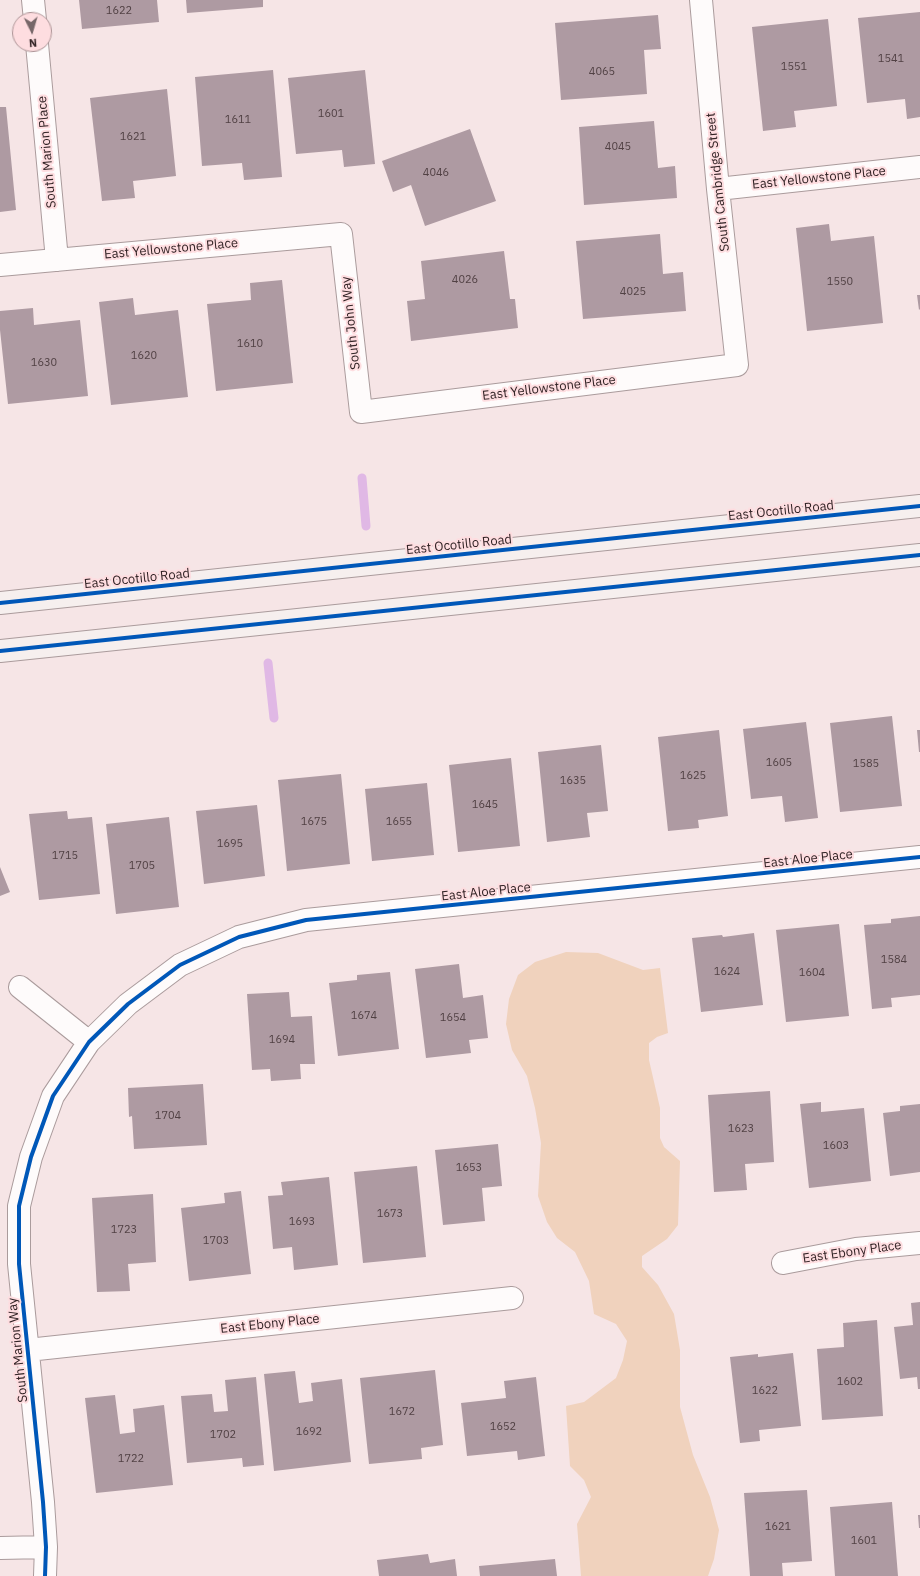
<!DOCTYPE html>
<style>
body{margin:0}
#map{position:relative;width:920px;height:1576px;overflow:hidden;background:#f6e5e6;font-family:"IBM Plex Sans",sans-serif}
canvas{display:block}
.north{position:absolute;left:12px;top:12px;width:40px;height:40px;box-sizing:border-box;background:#fedde0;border:1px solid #ac9395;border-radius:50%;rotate:175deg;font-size:11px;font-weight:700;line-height:16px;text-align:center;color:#322325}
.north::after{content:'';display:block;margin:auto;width:14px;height:18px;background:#776769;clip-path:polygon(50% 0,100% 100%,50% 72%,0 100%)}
</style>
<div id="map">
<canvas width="920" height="1576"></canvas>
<div class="north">N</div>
</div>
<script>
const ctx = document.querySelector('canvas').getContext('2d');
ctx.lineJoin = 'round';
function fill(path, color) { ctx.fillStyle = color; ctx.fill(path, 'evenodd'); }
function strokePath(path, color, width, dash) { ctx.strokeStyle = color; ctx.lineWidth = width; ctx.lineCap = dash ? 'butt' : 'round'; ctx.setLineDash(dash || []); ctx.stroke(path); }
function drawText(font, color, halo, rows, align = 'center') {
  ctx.font = font + ' "IBM Plex Sans",sans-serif'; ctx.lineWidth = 4; ctx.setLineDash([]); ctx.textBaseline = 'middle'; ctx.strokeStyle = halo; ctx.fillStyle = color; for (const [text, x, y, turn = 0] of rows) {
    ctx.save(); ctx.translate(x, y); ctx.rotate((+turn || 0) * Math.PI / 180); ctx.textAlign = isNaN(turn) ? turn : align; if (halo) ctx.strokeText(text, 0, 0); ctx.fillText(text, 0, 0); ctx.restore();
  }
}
const green = new Path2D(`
 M566,952L598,953L643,970L660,968L668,1033L657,1037L649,1043V1060L660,1108V1138L664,1147L680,1161L678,1225L667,1239L642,1256V1267L658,1285L674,1314L680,1350V1407L693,1455L710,1497L719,1530L714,1559L708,1576H581L577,1524L591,1497L584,1480L570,1466L566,1406L584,1402L616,1378L623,1360L627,1341L616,1324L594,1314L589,1281L575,1252L557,1238L547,1222L538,1196L541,1143L535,1108L527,1076L512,1050L506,1024L509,999L518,975L535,962Z`);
const stream = new Path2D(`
 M362,478L366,526
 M268,663L274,718`);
const building = new Path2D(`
 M79,0H157L159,22L82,29Z
 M186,0H263V7L187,13Z
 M920,12V117L907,119L905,99L867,103L858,18Z
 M658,15L661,49L644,50L647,94L561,100L555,23Z
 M828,19L837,106L794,111L796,127L763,131L752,27Z
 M273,70L282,177L244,180L242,163L202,166L195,77Z
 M365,70L375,164L344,167L342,150L296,154L288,78Z
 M167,89L176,176L133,181L135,198L102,201L90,98Z
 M0,107H6L16,210L0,212Z
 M654,121L658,168L675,166L677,198L584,205L579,127Z
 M470,129L496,201L425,226L411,185L393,192L382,161Z
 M829,224L831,241L874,236L883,323L807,331L796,228Z
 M660,234L663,274L683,272L686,311L583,319L576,241Z
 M504,251L510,299H515L518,328L411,341L407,301L425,299L421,261Z
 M282,280L293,383L216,391L207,304L251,300L250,283Z
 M917,295H920V309L919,310Z
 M133,298L135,315L178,310L188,397L111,405L99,302Z
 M33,308L34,325L80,320L88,396L8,404L0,330V311Z
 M892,716L902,806L840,812L830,723Z
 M806,722L818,818L785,822L782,796L751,799L743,729Z
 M719,730L728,816L698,820L699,828L668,831L658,737Z
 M917,730H920V752H919Z
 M601,745L608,811L587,813L590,837L547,842L538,752Z
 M511,758L520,846L458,852L449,765Z
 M341,774L350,864L287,871L278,780Z
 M427,783L434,855L372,861L365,789Z
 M257,805L265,876L204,884L196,811Z
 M67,811L68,819L92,817L100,894L39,900L29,814Z
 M169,817L179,907L116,914L106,824Z
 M0,867L10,892L0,896Z
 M920,916V995L891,998L892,1007L872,1009L864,925L891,923V919Z
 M839,924L849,1016L786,1022L776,930Z
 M754,933L763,1005L701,1012L692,938L722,935L723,937Z
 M459,964L463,998L483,995L488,1038L469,1040L471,1053L426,1058L415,969Z
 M390,972L399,1049L338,1056L329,983L357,980V975Z
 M289,992L291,1017L312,1016L315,1064H300L301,1079L271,1081L270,1069L252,1070L247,994Z
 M203,1084L207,1145L134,1149L132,1116L129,1117L128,1088Z
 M770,1091L774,1162L745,1164L747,1190L714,1192L708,1095Z
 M821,1102V1112L864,1108L871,1181L809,1188L800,1104Z
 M920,1104V1172L890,1176L883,1113L900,1111V1106Z
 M498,1144L502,1186L482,1188L485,1221L443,1225L435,1150Z
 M417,1166L426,1257L363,1263L354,1172Z
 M329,1177L338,1265L294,1270L292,1247L273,1249L268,1196L283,1195L281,1182Z
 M241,1191L251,1274L189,1281L181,1208L225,1203L224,1193Z
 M153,1194L156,1262L128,1264L130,1291L97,1292L92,1198Z
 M920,1302V1389H918L917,1377L900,1379L894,1327L913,1325L911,1303Z
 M877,1320L883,1416L822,1420L817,1349L844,1347L843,1323Z
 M793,1353L801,1426L759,1430L760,1441L740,1443L730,1357L758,1354V1357Z
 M435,1370L443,1445L421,1448L422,1459L369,1464L360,1378Z
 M295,1371L299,1403L313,1401L311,1383L342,1379L351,1462L274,1471L264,1374Z
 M256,1377L264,1465L243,1467L242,1458L187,1463L181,1396L212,1394L214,1412L228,1411L225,1380Z
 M536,1377L545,1456L518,1460L517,1451L467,1456L461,1403L506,1398L504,1381Z
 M115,1395L120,1434L135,1432L133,1409L164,1405L173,1485L96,1493L85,1398Z
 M807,1490L812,1561L782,1563L783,1576H750L744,1493Z
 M892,1502L898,1576H835L830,1507Z
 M918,1515H920V1528H919Z
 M428,1554L430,1563L455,1559L457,1576H379L377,1560Z
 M555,1559L557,1576H480L479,1566Z`);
const street = new Path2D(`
 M33,0L35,20
 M37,44L57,260
 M718,189L920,167
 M0,265L341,234L361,412L737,365L718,189L701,0
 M20,987L89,1042
 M783,1263L856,1249L920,1243
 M28,1350L512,1298
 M0,1548L46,1547
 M45,1576L46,1547L43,1502L19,1264V1206L31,1157L53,1096L89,1042L128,1004L180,965L239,937L306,920L920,857`);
const secondary = new Path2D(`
 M0,603L920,506
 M0,651L920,555`);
const cycleway = new Path2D(`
 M0,603L920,506
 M0,651L920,555
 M45,1576L46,1547L43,1502L19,1264V1206L31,1157L53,1096L89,1042L128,1004L180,965L239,937L306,920L920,857`);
const numberNames = [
 ["1622",119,11],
 ["1541",891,59],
 ["1551",794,67],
 ["4065",602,72],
 ["1601",331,114],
 ["1611",238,120],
 ["1621",133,137],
 ["4045",618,147],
 ["4046",436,173],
 ["4026",465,280],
 ["1550",840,282],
 ["4025",633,292],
 ["1610",250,344],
 ["1620",144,356],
 ["1630",44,363],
 ["1605",779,763],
 ["1585",866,764],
 ["1625",693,776],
 ["1635",573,781],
 ["1645",485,805],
 ["1675",314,822],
 ["1655",399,822],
 ["1695",230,844],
 ["1715",65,856],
 ["1705",142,866],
 ["1584",894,960],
 ["1624",727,972],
 ["1604",812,973],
 ["1674",364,1016],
 ["1654",453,1018],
 ["1694",282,1040],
 ["1704",168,1116],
 ["1623",741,1129],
 ["1603",836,1146],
 ["1653",469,1168],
 ["1673",390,1214],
 ["1693",302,1222],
 ["1723",124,1230],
 ["1703",216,1241],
 ["1602",850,1382],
 ["1622",765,1391],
 ["1672",402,1412],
 ["1652",503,1427],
 ["1692",309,1432],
 ["1702",223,1435],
 ["1722",131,1459],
 ["1621",778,1527],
 ["1601",864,1541]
];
const streetNames = [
 ["South Marion Place",47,152,-95],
 ["East Yellowstone Place",819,178,-6],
 ["South Cambridge Street",718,182,-96],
 ["East Yellowstone Place",171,249,-5],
 ["South John Way",351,323,-96],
 ["East Yellowstone Place",549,388,-7],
 ["East Ocotillo Road",781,511,-6],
 ["East Ocotillo Road",459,545,-6],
 ["East Ocotillo Road",137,579,-6],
 ["East Aloe Place",808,859,-6],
 ["East Aloe Place",486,892,-6],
 ["East Ebony Place",852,1252,-8],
 ["East Ebony Place",270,1324,-6],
 ["South Marion Way",18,1350,-96]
];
fill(green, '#f0d2bd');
strokePath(stream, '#e0b8e5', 9);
fill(building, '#ae9aa2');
strokePath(street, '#aa9b9c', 24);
strokePath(secondary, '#aa9b9c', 24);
strokePath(street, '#fefbfb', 22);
strokePath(secondary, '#f6efee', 22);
strokePath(cycleway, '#0057b8', 4);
drawText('11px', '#514144', null, numberNames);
drawText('13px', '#322325', '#fedde0', streetNames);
</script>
